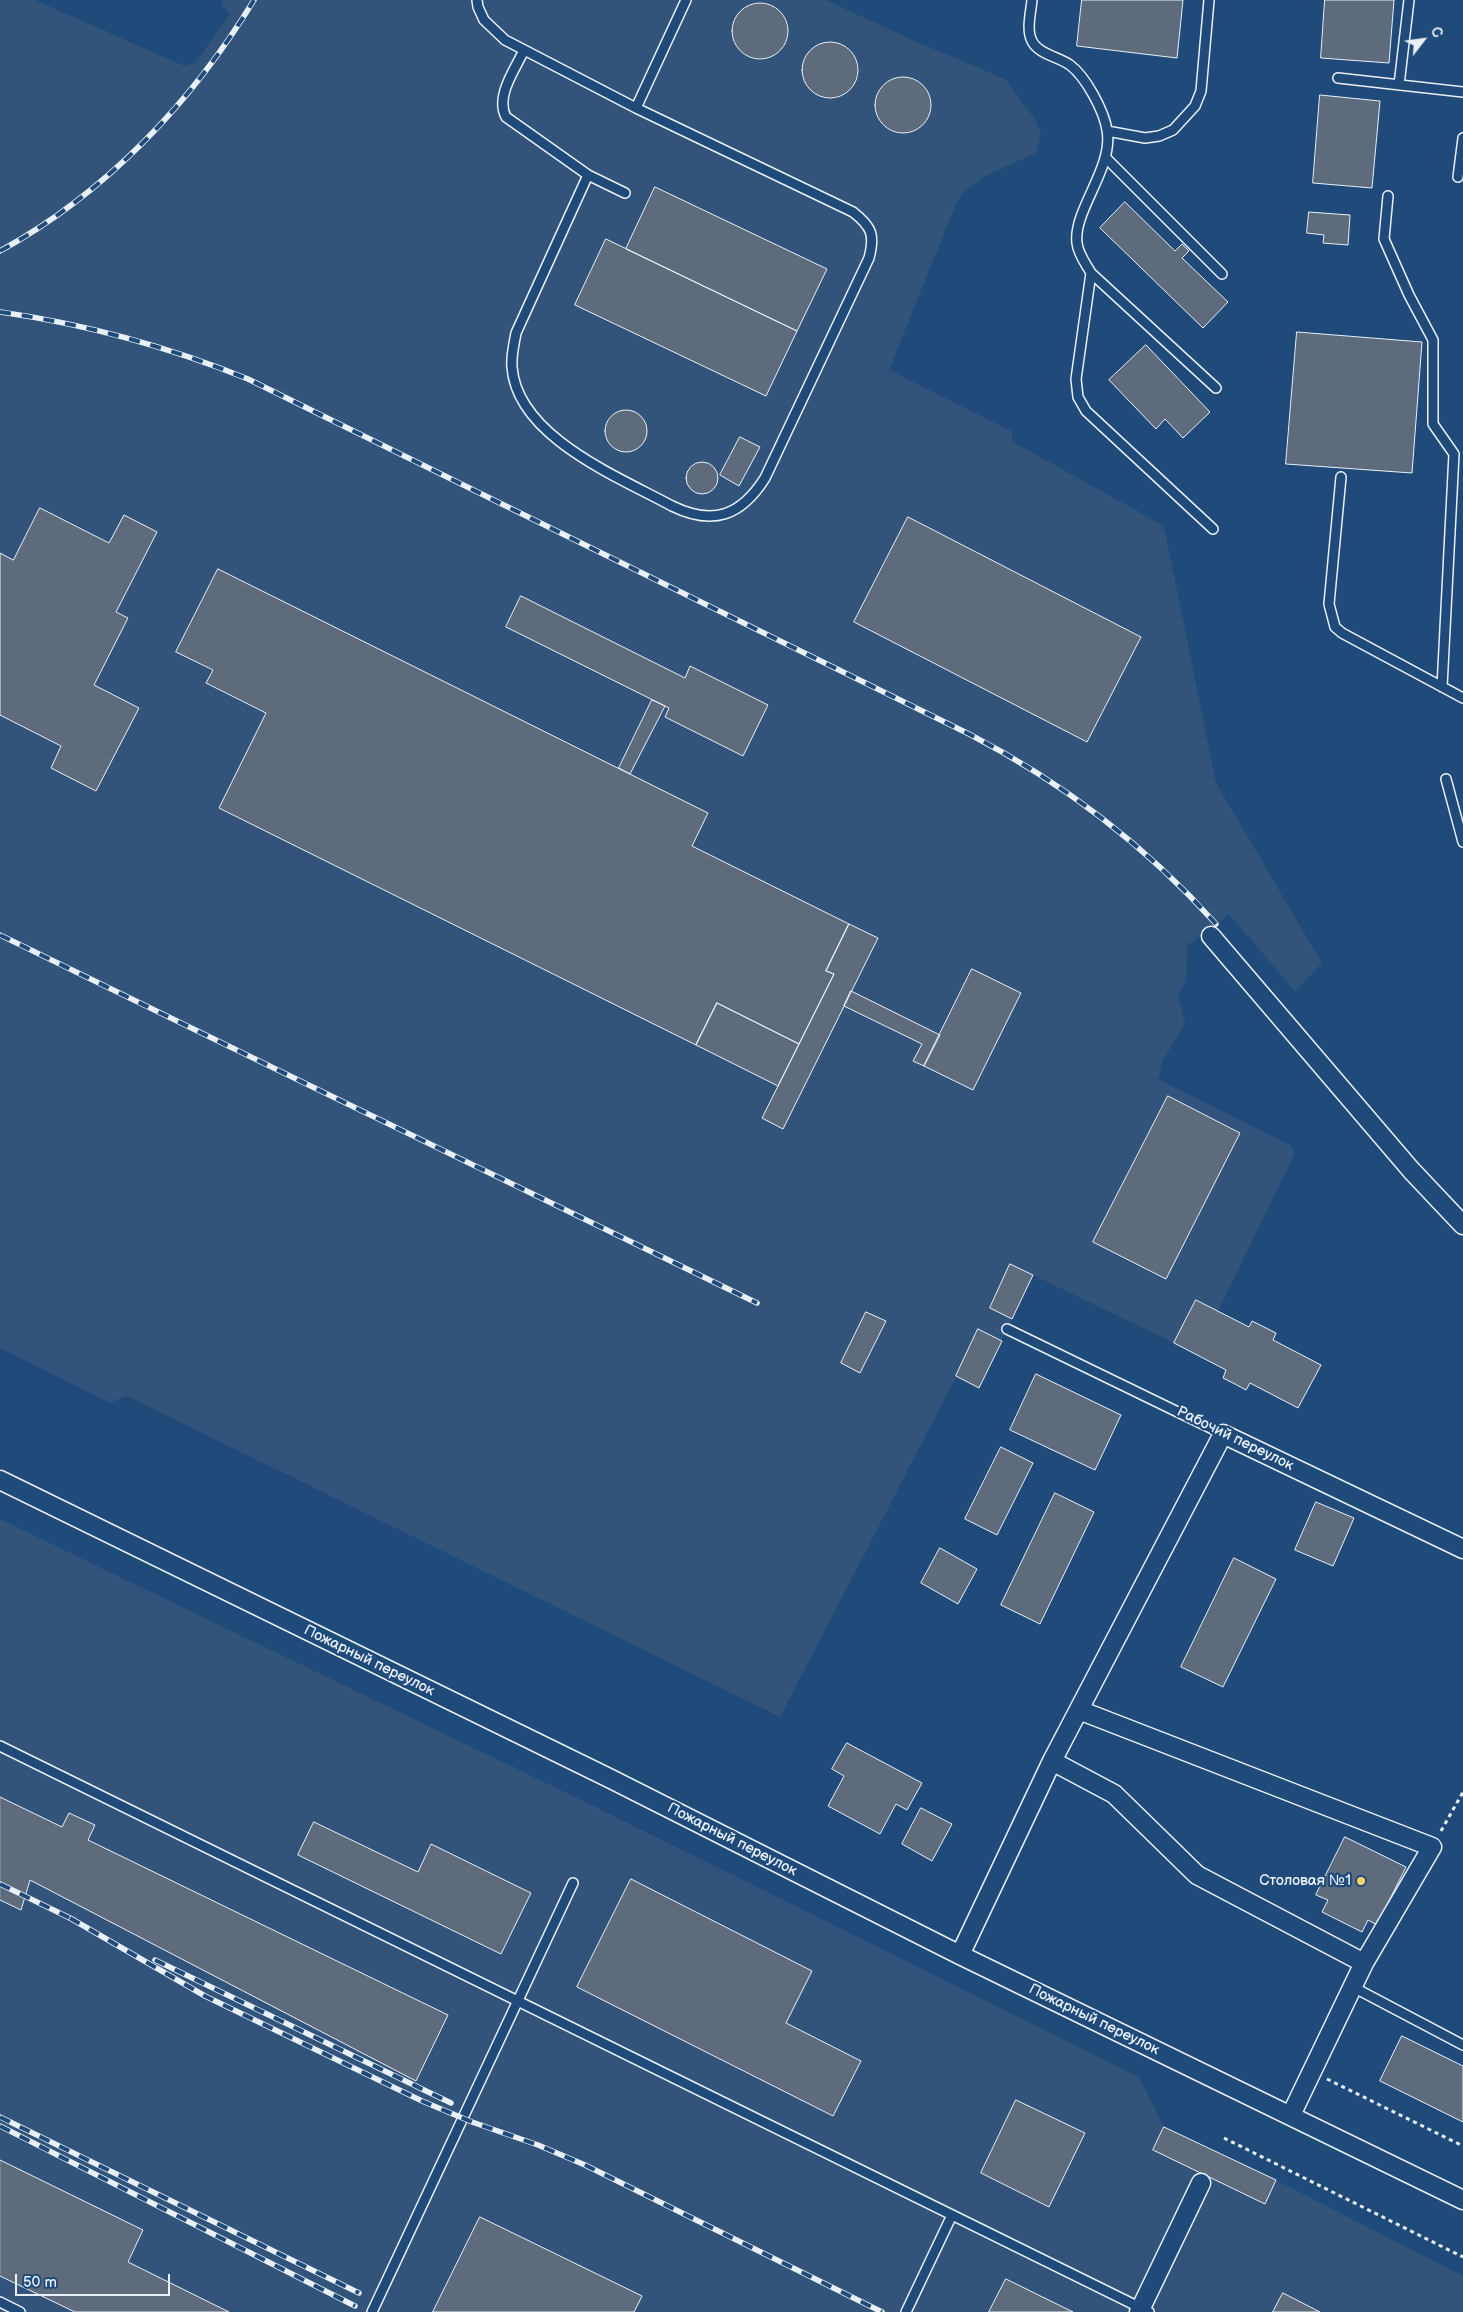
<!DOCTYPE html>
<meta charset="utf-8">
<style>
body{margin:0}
#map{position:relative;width:1463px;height:2312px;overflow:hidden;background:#1f4a7a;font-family:"Balsamiq Sans",sans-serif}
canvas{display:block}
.north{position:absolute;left:1398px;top:15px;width:50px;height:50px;-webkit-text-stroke:4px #1f4a7a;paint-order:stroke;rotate:60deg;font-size:14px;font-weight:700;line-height:20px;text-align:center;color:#e8f1f8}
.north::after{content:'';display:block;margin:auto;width:18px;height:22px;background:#e8f1f8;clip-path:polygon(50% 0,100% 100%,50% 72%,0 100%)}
.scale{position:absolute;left:15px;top:2274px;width:155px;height:22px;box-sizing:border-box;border:2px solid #e8f1f8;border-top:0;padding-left:6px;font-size:15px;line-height:18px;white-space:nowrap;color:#e8f1f8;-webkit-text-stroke:4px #1f4a7a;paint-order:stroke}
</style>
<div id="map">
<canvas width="1463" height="2312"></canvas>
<div class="north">С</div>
<div class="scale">50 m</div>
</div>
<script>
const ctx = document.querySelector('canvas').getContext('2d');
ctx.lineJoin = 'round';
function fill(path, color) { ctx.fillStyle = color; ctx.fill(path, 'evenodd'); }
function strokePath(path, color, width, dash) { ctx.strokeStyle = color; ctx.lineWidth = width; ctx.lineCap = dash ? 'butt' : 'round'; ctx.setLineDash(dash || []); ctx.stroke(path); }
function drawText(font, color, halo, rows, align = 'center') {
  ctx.font = font + ' "Balsamiq Sans",sans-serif'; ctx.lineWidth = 4.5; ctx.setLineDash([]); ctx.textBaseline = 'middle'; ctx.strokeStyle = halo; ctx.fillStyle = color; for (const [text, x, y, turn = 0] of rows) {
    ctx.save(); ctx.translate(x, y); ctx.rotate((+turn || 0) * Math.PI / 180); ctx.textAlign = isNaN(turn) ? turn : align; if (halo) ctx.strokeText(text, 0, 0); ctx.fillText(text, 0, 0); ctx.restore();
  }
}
const built = new Path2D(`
 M0,0H35L184,66L195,63L230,14L222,7V0H826L917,42L1005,79L1036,121L1041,135L1036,153L985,176L964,192L957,201L889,370L1011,431L1013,442L1164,526L1216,783L1322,963L1295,991L1229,914L1187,946L1186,981L1178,994L1185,1024L1163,1060L1158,1079L1290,1145L1295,1153L1218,1311L1196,1300L1174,1343L1033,1275L979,1388L956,1377L780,1717L127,1396L110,1403L0,1348Z
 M0,1519L606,1812L1139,2077L1164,2127L1276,2180L1463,2276V2312H0Z`);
const building = new Path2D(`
 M1082,0H1183L1177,58L1077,46Z
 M1325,0H1394L1389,63L1321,58Z
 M732 31a28 28 0 1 1 56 0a28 28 0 1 1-56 0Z
 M802 70a28 28 0 1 1 56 0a28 28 0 1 1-56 0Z
 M875 105a28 28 0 1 1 56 0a28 28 0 1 1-56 0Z
 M1320,95L1380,101L1372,188L1313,183Z
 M655,187L827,269L797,331L626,249Z
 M1125,202L1175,251L1182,244L1189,251L1182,258L1228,302L1203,328L1100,228Z
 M1309,212L1350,215L1348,245L1323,243L1324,235L1307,233Z
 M606,239L797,331L766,396L575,305Z
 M1297,332L1422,342L1412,473L1286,464Z
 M1146,345L1210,412L1183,438L1165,419L1156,429L1109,380Z
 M605 431a21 21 0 1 1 42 0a21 21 0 1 1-42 0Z
 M740,437L760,447L739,486L720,475Z
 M686 478a16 16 0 1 1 32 0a16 16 0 1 1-32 0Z
 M40,508L109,543L124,515L157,532L116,612L128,618L94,685L139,708L96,791L51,768L61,746L0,715V553L13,560Z
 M908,517L1141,637L1087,742L854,622Z
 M218,569L708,813L692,846L849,924L826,971L834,974L799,1044L717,1003L696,1045L219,808L266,713L206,683L213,670L176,652Z
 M521,596L685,678L690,666L768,705L743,756L665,717L669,708L506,627Z
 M652,700L665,706L630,774L619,768Z
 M849,924L878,938L783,1129L762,1118L834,974L826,971Z
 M972,969L1021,993L973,1090L924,1066Z
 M851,991L940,1035L924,1066L913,1061L922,1044L844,1006Z
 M717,1003L799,1044L778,1086L696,1045Z
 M1168,1096L1240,1133L1166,1279L1093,1242Z
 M1010,1264L1033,1275L1012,1319L990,1308Z
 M1196,1300L1249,1327L1252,1321L1276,1333L1273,1340L1321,1365L1298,1408L1250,1383L1246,1390L1235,1384L1223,1378L1226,1370L1174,1343Z
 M866,1312L886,1321L860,1373L841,1363Z
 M978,1329L1002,1341L979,1388L956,1376Z
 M1036,1374L1121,1415L1095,1470L1010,1430Z
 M1001,1447L1033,1463L997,1535L965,1519Z
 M1055,1493L1094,1512L1040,1624L1001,1605Z
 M1316,1502L1354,1518L1333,1566L1295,1550Z
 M940,1548L977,1569L958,1604L921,1583Z
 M1234,1558L1276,1579L1223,1687L1181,1667Z
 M847,1743L922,1783L907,1810L896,1804L880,1834L828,1806L844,1776L832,1769Z
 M0,1797L62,1827L69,1813L95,1825L88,1840L448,2015L416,2081L30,1880L21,1910L0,1900Z
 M921,1808L952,1824L932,1861L902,1844Z
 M314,1822L418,1872L431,1844L531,1893L501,1954L298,1855Z
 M1345,1837L1406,1867L1377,1925L1368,1920L1362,1932L1322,1912L1328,1900L1316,1895Z
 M631,1879L812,1971L786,2023L861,2061L833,2116L577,1987Z
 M1402,2036L1463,2066V2122L1380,2081Z
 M1016,2100L1085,2133L1049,2207L981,2173Z
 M1164,2127L1276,2180L1265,2204L1153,2150Z
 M0,2160L143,2230L128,2262L229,2312H75L0,2276Z
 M480,2217L642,2296L634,2312H433Z
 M1006,2279L1073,2312H989Z
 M1283,2293L1320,2312H1273Z`);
const path = new Path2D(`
 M1441,1831L1463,1792
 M1327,2079L1463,2146
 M1224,2138L1463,2257`);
const service = new Path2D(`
 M477,0L478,7L484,20L505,40L636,108L853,212C872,227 875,235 869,258L765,478C741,516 713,526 672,506C619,477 517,437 512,367C511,355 514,345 516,333L588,175
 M1032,0C1031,12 1026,30 1032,41C1038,54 1059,57 1070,65C1086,77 1104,111 1107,130C1114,168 1073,210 1077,243C1078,254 1086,264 1091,273L1216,388
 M524,50C515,70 495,96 506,117L588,175L625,193
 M1338,78L1463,92
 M1399,85L1409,0
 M636,108L686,0
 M1107,131L1145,138L1159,136L1173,130L1195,106L1201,91L1209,0
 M1106,158L1222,274
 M1458,177L1463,138
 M1388,196L1384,239L1409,295L1433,340V424L1454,454L1442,687
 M1091,273L1076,379L1078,397L1086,411L1213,529
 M1341,477L1329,604L1335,627L1342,633L1463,698
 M1446,779L1463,842
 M1007,1329L1223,1434
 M0,1746L1149,2312
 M1353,1987L1463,2045
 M0,2302L20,2312
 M372,2312L573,1883
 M906,2312L952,2215`);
const minor = new Path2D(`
 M1211,936L1411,1170L1463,1225
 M0,1480L609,1778L960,1955L1463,2200
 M1079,1710L1432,1847L1364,1963L1291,2115
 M1052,1761L1114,1794L1197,1875L1364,1963
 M960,1955L1052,1761L1223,1434L1463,1549
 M1139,2312L1201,2183`);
const rail = new Path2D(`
 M0,251C106,193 192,102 254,0
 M0,312C85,324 169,347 248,379L969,734C1062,782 1146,846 1216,924
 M0,935L757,1303
 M0,1884L74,1920
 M70,1918L205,1996L422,2101L472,2122L538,2145L585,2165L882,2312
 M155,1960L451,2103
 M0,2117L359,2293
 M0,2126L355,2306`);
const markers = [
 [1361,1881,5,"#ffd166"]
];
const streetNames = [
 ["Рабочий переулок",1235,1439,26],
 ["Пожарный переулок",369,1661,26],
 ["Пожарный переулок",732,1840,27],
 ["Пожарный переулок",1094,2020,26]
];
const poiNames = [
 ["Столовая №1",1351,1881]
];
fill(built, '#32547b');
fill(building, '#5d6b7d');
strokePath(building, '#e8f1f8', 1);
strokePath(service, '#e8f1f8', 12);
strokePath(minor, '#e8f1f8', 21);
strokePath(path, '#e8f1f8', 3, [4, 4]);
strokePath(service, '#1f4a7a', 9);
strokePath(minor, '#1f4a7a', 18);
strokePath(rail, '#e8f1f8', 5.5);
strokePath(rail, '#1f4a7a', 4, [11]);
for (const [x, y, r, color] of markers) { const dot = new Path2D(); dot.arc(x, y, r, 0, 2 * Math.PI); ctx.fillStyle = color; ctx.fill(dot); strokePath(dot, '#1f4a7a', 2); }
drawText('15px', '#e8f1f8', '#1f4a7a', streetNames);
drawText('15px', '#e8f1f8', '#1f4a7a', poiNames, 'right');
</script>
